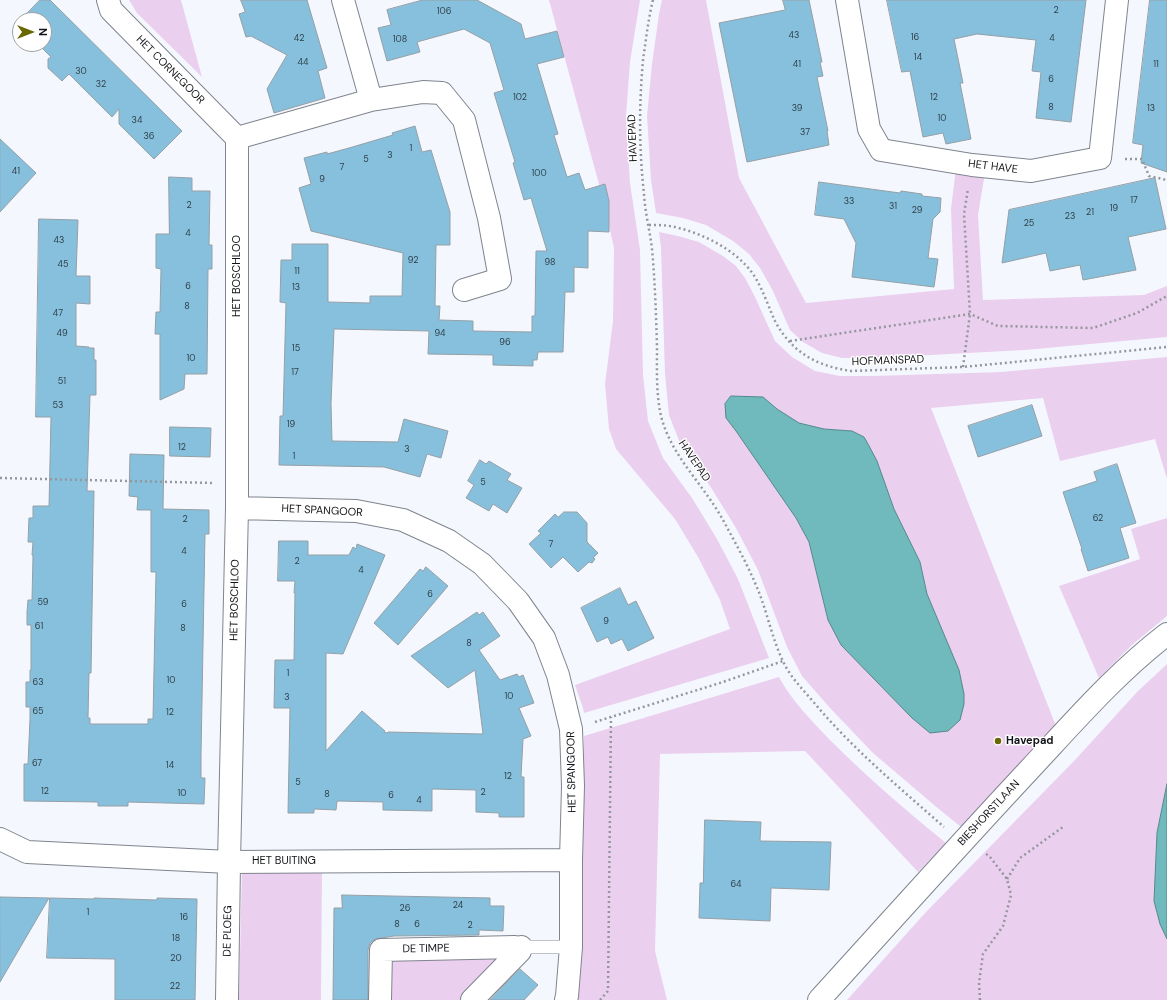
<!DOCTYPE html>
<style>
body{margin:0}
#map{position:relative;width:1167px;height:1000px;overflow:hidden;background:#f4f8fe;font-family:"DM Sans",sans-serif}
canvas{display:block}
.north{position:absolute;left:12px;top:12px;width:40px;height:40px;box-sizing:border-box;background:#fff;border:1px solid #a0a1a2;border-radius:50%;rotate:90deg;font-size:11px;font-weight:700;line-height:16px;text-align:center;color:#121417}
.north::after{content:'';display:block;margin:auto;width:14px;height:18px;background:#6a6802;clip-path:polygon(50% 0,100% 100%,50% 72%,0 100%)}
</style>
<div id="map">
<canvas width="1167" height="1000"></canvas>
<div class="north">N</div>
</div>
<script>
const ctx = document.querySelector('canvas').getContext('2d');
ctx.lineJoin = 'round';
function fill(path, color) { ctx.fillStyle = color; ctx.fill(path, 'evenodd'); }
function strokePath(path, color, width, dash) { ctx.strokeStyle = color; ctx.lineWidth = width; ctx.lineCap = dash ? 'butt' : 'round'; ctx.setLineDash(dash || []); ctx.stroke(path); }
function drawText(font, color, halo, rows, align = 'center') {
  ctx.font = font + ' "DM Sans",sans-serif'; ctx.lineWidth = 3; ctx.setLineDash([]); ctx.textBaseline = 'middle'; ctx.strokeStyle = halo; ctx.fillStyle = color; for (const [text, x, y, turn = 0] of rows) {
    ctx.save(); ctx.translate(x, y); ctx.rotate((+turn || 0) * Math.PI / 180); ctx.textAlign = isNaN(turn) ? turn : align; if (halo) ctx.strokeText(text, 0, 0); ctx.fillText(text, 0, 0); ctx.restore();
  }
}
const green = new Path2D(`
 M129,0H181L202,77L137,13Z
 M549,0H640L630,62L626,116L630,183L640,250L643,375L648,421L663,458L692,498L717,539L738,579L769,658L584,713L583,708L575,685L730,629L720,600L698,557L675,519L616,449L609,429L605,384L613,321L614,248L603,199Z
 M662,0H706L739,178L806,303L954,289L951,209L956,168L985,173L978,215L983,300L1144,295L1167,286V337L1025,350L874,358H842L822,353L803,342L790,330L772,289L760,268L749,254L733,241L706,225L683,218L656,213L651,180L647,116L652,64L659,14Z
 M659,232L678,236L699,242L723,256L736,266L745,278L755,297L775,341L792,357L815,371L840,376H873L1001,372L1167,357V479L1155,439L1060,461L1043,398L931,408L1056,726L961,827L934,805L873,753L830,708L802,676L787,647L758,570L736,528L710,486L682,448L669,415L665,374L661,248ZM763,397L777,409L799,423L824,429L852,431L864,437L877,461L894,509L920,562L927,594L942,631L828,620L809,542L796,518L736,431L726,418Z
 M1167,518V616L1132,645L1099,678L1059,586L1140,559L1131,529Z
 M1167,664V784L1157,833L1154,901L1160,924L1167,939V1000H847L926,912L1074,761L1138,691Z
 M779,677C791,700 811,720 829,739C866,776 905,810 946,843L918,872L805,751L660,754L655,951L667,1000H577L578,996L584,759V736Z
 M242,867L322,869L321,1000H239Z
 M507,953L463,1000H384L387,955Z`);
const water = new Path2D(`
 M731,396L763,397L777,409L799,423L824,429L852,431L864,437L868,444L877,461L894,509L920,562L927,594L959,670L964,694V704L960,720L948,731L930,733L912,718L841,645L828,620L809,542L796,518L736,431L726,418L725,404Z
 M1167,784V939L1160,924L1154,901L1157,833Z`);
const building = new Path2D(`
 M40,0H50L182,131L154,159L119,124V109L112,117L69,74L62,81L48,68V59L51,57L38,44H44V20H21Z
 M241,0H307L327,68L318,71L325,98L274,113L267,89L287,55L251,36L246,37L239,14L245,12Z
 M423,0H477L521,24L525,39L557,31L564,57L537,64L558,134L554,135L567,177L579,173L585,190L605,184L609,201V232L588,231V268L574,267V292H565L563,352H538L537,360H533V366L493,365V355L428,354L429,331L334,329L331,404L332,441L398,442L404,419L448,431L441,458L427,454L420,477L384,467L279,465L280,416H283L286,303L280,302L281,260H292V244H328V302L370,303V296H402L403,253L311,231L299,188L311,184L304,158L327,152V154L349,148L393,135L392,133L415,126L422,152L431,150L450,212V245H436L435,306H440L439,320L473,321V331L532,332V316H535L536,251H547L531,198L524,200L513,163L515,162L494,93L504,90L490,43L464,29L417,42L420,52L387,61L378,28L391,25L387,10Z
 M783,0H809L822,62H820L823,76L817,77L828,131H827L829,145L747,162L719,23L785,10Z
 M887,0H1086L1071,122L1036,118L1041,72L1032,71L1036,40L977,34L954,39L963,83H960L971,139L946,144L943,133L923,137L910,71L902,72Z
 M1150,0H1167V172L1141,163L1143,145L1133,143Z
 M0,139L36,173L0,212Z
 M169,177L192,178V191H210L209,245H212V269H208L207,374H185L184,389L160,400V334H155L156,312H160L161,269L156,268V234H169Z
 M1155,178L1166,229L1128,237L1136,270L1083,280L1080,265L1050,271L1046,253L1002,263L1009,210Z
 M819,182L900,193L901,191L922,194V196L941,198L940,212L933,219L928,258L938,259L934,287L852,277L856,243L844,219L815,215Z
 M39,219L78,220L76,276H90V304L76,303V346L89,347V348H94V360H96V395H90L87,491H94L91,673H89L88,718H90V724H148V719H153L156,572H151V510H137L138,497L129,496L130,454L164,455L163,509L209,510V534H205L201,755V778H205L204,804L128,802V806H98V802L24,801V764H28L30,719V707H26V682H30V670H31V625H27V612L28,600H32L33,555H32L33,542H28L29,518H33V506H49L51,417H36Z
 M1032,405L1042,436L978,457L968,426Z
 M170,427L211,428L210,457L170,456Z
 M480,460L486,464L489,461L511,474L507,480L522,488L507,513L493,504L489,511L466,498L474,485L468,481Z
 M1117,464L1136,523L1120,528L1129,558L1088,571L1081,549H1082L1063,492L1097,481L1094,472Z
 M564,512H577L587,523V542L598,553L593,558L595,559L592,563L589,562L578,572L563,557L551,568L529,544L541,533L538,531L555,514L558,517Z
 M279,541H308V555H349L353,547L356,549L357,544L385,555L343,654L326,653V751L362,711L385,731L384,732L387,733L388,732L483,734L475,670L448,688L411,656L477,612L479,615L483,612L500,636L479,650L500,680L517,674L519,677L523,675L534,703L519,708L531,736L523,739L521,777H524V817H499V813L476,812V790L432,789V811L383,810V802L337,801L336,810L314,809V813H288L290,708H274L275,660H294L295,593H294L295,581H278Z
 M426,567L448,586L398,645L374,623L420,569L423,571Z
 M620,588L628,605L636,601L654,638L628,651L622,639L611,644L608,637L597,642L581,608Z
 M705,820L761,822L760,841L831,842L829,890L771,888L770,921L699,918L700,883H703Z
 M342,895L490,898V906H504L503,931L479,930V935L394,936L375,939L370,943L368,950V1000H333L334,908H342Z
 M0,897L49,898L0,982Z
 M50,898L94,899V898L157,900V898L197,899L195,1000H115V959L47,958Z
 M520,969L538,985L524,1000H490Z`);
const path = new Path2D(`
 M653,0C648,20 646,40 643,60C639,105 639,149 644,194C645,213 650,231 652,249C655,282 656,314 657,347C657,370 656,394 661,416C671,456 704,485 723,520C736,544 750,569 760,595C769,619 774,646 787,669C795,682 806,693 816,705C854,750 900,788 944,827
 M1125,159H1142L1149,176L1167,180
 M649,225C659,225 669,225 679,228C706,235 737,251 753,274C763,289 768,306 775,321C792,353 817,366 851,371L963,367L1167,347
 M790,341L970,314L998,326L1093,328L1137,313L1167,296
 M963,367L970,314L964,214L968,189
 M0,478L213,483
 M595,722L723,682L783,661
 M1007,879L1020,858L1063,827
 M600,1000L608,991L611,717
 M980,1000L979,983L983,954L1003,926L1011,895L1007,879L990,857L985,853`);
const lane = new Path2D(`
 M515,947H571`);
const street = new Path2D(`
 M108,0L111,10L237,138
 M343,0L371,100
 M847,0L869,129L881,150L972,165L1031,171L1100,158L1117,0
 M237,508L356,511L403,520L449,541L482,564L518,601L544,638L558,675L571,729L573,786L571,860V947L567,996L566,1000
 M0,839L27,852L229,862L571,860
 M227,1000L229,862L237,508V138L371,100L423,92L442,93L464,120L489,218L500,279L464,290
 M380,1000L381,950L515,947
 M472,1000L520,951L521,947
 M819,1000C889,923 958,846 1029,770C1073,723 1116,673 1167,634`);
const markers = [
 [998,741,4,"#6a6802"]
];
const numberNames = [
 ["2",1056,11],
 ["106",444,12],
 ["43",794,36],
 ["16",915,38],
 ["42",299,39],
 ["4",1052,39],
 ["108",400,40],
 ["14",918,58],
 ["44",303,63],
 ["41",797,65],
 ["11",1156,65],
 ["30",81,72],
 ["6",1051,80],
 ["32",101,85],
 ["102",520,98],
 ["12",934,98],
 ["8",1051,108],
 ["39",797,109],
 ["13",1151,109],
 ["10",942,119],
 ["34",137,121],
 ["37",805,133],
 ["36",149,137],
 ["1",411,149],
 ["3",390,156],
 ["5",366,160],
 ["7",342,168],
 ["41",16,172],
 ["100",539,174],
 ["9",322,180],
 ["17",1134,201],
 ["33",849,202],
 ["2",189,206],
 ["31",893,207],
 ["19",1114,209],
 ["29",917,211],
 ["21",1090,213],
 ["23",1070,217],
 ["25",1029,224],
 ["4",188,234],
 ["43",59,241],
 ["92",413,261],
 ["98",550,263],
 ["45",63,265],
 ["11",297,272],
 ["6",188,287],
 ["13",296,288],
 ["8",187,307],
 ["47",58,314],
 ["49",62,334],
 ["94",440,334],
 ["96",505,343],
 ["15",296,349],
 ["10",191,359],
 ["17",295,373],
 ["51",62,382],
 ["53",58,406],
 ["19",291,425],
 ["12",182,448],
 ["3",407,450],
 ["1",294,457],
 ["5",483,483],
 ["62",1098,519],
 ["2",185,520],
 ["7",551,545],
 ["4",184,552],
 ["2",297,562],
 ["4",361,571],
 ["6",430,595],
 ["59",43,603],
 ["6",184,605],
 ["9",606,622],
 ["61",39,627],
 ["8",183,629],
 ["8",469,644],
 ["1",288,674],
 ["10",171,681],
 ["63",38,683],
 ["10",509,697],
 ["3",287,698],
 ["65",38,712],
 ["12",170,713],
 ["67",37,764],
 ["14",170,766],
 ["12",508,777],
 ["5",298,783],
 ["12",45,792],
 ["2",483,793],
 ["10",182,794],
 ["8",327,795],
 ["6",391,796],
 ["4",419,801],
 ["64",736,885],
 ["24",458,906],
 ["26",405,909],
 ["1",88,913],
 ["16",184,918],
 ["8",397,925],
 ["6",417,925],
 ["2",470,926],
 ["18",176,939],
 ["20",176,959],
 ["22",175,987]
];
const streetNames = [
 ["HET CORNEGOOR",170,70,45],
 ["HAVEPAD",633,138,-92],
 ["HET HAVE",993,167,7],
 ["HET BOSCHLOO",237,276,-90],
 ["HOFMANSPAD",888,361,-2],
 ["HAVEPAD",694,461,56],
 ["HET SPANGOOR",322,511,3],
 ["HET BOSCHLOO",235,600,-89],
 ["HET SPANGOOR",572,772,-91],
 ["BIESHORSTLAAN",989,813,-47],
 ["HET BUITING",284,861],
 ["DE PLOEG",228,931,-89],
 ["DE TIMPE",426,949,-1]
];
const poiNames = [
 ["Havepad",1006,741]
];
fill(green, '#ebcfef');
fill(water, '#70b9bd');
strokePath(water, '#54888b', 1);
fill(building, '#86c0dd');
strokePath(building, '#959fa5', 1);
strokePath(lane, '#7f848d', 14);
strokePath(street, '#7f848d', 24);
strokePath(path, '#94979c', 2.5, [2, 3]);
strokePath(lane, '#fff', 13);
strokePath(street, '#fff', 22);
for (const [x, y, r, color] of markers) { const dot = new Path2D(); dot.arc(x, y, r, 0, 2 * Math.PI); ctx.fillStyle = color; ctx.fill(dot); strokePath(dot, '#fff', 1.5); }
drawText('9px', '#2f3f48', null, numberNames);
drawText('11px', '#121417', '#fff', streetNames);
drawText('bold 11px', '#121417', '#fff', poiNames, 'left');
</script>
